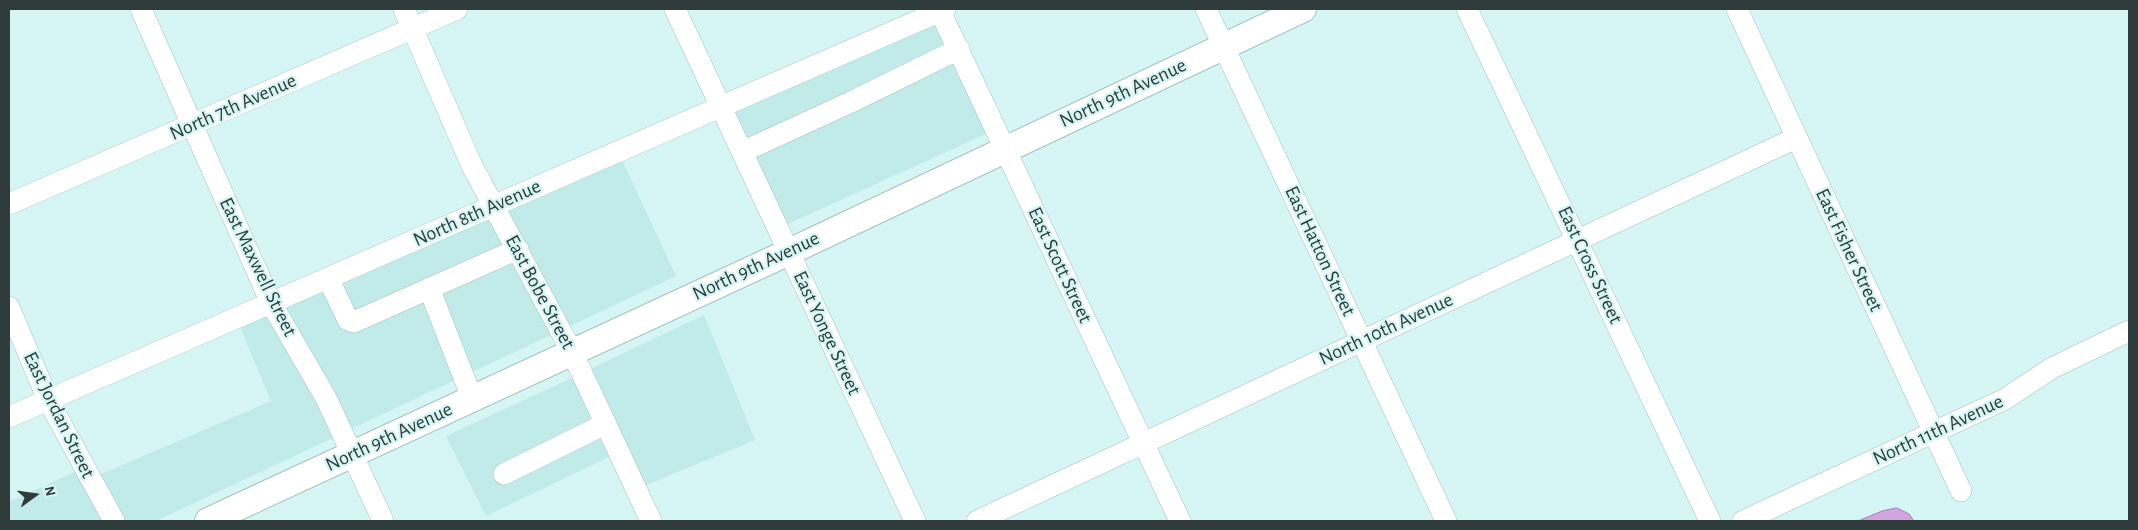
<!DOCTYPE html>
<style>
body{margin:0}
#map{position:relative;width:2138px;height:530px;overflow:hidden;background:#d5f6f4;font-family:"Alegreya Sans",sans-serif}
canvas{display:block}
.frame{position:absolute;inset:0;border:10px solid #2f3c3b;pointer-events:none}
.north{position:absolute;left:10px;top:470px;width:50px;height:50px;-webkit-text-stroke:4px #d5f6f4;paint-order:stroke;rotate:76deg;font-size:14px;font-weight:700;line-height:20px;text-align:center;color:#2f3c3b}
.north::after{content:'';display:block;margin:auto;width:18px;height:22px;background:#2f3c3b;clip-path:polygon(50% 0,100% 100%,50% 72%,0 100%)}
</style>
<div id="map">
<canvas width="2138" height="530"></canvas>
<div class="frame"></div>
<div class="north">N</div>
</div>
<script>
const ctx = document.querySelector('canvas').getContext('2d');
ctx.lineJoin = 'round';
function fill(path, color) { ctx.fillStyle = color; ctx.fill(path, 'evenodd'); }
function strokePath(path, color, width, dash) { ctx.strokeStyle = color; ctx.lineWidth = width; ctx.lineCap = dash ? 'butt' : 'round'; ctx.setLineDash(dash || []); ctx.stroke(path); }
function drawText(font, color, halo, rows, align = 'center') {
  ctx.font = font + ' "Alegreya Sans",sans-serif'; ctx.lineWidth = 4.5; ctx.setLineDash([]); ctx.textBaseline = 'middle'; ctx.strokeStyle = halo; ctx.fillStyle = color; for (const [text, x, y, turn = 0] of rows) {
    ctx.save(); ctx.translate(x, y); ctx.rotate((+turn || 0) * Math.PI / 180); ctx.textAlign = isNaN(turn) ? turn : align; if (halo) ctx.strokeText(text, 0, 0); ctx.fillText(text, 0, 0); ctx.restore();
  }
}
const built = new Path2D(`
 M936,21L988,133L786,225L732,109Z
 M621,158L676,276L568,327L506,208Z
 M490,215L553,334L351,429L283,306Z
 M267,313L335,437L156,521H123L99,475L271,401L239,325Z
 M704,315L755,440L644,486L590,369Z
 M574,377L611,456L486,516L446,436Z
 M77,471L104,521H9V502Z`);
const water = new Path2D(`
 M1897,508L1909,514L1914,521H1858L1882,511Z`);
const minor = new Path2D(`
 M141,9L271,303L326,398L383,521
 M404,9L472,166L572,352L651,521
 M675,9L915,521
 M939,9L1180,521
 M1206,9L1446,521
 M1467,9L1710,521
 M1737,9L1961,491
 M742,152L851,102L959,49
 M9,204L457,9
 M328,278L348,320L354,322L518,249
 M429,288L472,398
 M9,307L48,400L114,521
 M9,417L945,9
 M504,474L605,424
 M977,521L1796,138
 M1743,521L2005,399L2052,368L2129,331`);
const major = new Path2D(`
 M208,521L789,252L1303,9`);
const streetNames = [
 ["North 9th Avenue",1123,93,-25],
 ["North 7th Avenue",233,107,-24],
 ["North 8th Avenue",477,213,-24],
 ["East Fisher Street",1849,250,65],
 ["East Hatton Street",1320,251,65],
 ["East Scott Street",1060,265,65],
 ["East Cross Street",1590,265,65],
 ["North 9th Avenue",756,266,-25],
 ["East Maxwell Street",258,267,64],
 ["East Bobe Street",540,292,62],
 ["North 10th Avenue",1386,329,-25],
 ["East Yonge Street",827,333,65],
 ["East Jordan Street",59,415,64],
 ["North 11th Avenue",1938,430,-25],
 ["North 9th Avenue",389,437,-25]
];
fill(built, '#c1ebe8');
fill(water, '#d2a4e0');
strokePath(water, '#a185ae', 1);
strokePath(minor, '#a2c2c0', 22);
strokePath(major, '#a2c2c0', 28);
strokePath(minor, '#fff', 21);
strokePath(major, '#fff', 26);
drawText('20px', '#2f3c3b', '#d5f6f4', streetNames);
</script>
